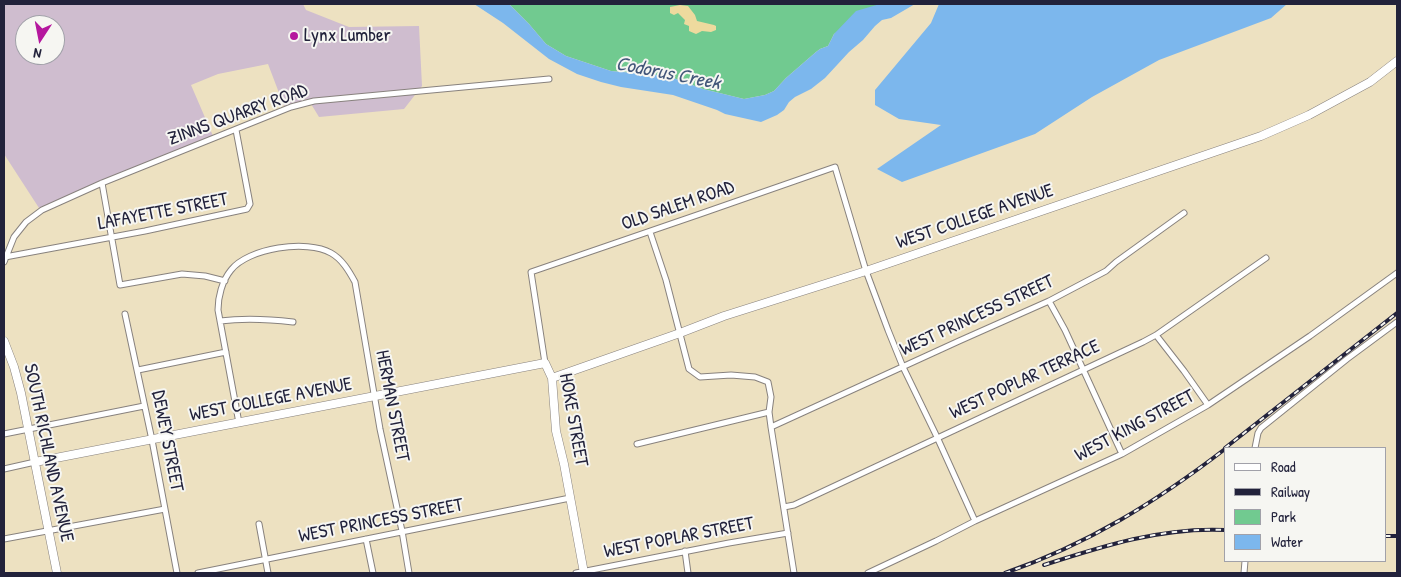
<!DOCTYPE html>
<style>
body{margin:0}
#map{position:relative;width:1401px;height:577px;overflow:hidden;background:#ede1c1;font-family:"Patrick Hand",sans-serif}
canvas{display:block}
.frame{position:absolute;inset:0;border:5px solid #22223b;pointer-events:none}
.legend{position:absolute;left:1224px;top:447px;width:162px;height:115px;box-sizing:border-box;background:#f6f6f2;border:1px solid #a1a1a9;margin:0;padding:6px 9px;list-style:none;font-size:15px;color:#22223b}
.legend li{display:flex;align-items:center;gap:10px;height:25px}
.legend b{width:25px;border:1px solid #a1a1a9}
.north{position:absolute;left:15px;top:15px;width:50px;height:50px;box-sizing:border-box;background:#f6f6f2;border:1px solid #a1a1a9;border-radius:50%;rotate:191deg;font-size:14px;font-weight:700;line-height:20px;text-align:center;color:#22223b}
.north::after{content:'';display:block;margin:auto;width:18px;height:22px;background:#b5179e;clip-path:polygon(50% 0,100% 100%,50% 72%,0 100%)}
</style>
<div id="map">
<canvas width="1401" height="577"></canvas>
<div class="frame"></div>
<ul class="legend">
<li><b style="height:6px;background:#fff"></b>Road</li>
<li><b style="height:6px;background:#22223b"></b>Railway</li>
<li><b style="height:14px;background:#71ca90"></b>Park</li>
<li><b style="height:14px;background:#7cb7ed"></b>Water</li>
</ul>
<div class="north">N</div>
</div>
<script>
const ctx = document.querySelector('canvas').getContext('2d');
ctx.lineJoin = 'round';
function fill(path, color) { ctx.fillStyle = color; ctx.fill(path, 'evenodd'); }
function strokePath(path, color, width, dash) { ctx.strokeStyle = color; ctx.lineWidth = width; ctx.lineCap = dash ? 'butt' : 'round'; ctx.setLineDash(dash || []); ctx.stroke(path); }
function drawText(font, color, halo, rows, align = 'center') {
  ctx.font = font + ' "Patrick Hand",sans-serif'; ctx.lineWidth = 4; ctx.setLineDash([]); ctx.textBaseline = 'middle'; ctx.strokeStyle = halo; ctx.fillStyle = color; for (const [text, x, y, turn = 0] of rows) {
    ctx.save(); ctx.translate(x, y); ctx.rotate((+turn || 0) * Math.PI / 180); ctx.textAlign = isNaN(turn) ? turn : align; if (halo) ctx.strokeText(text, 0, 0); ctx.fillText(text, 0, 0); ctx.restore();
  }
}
const industrial = new Path2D(`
 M4,4H303L306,10L349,27L419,26L422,86L404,109L319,117L308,99L284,106L268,64L218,74L191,85L213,136L39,208L4,154ZM25,25H55V55H25Z`);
const green = new Path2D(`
 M509,4H880L834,34L828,46L820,49L816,52L786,78L774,91L765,95L744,99L703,89L668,76L611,71L566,56L546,44L529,24Z`);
const sand = new Path2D(`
 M680,5L688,6L695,15L697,21L714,25L716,26V30L711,32L702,31L696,34L689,31V26L684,24L685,20L678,13L674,15L670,13V7Z`);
const water = new Path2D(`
 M474,4H509L529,24L546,44L566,56L611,71L668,76L703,89L744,99L765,95L774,91L786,78L816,52L820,49L828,46L834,34L856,11L880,4H915L891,18L882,20L875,26L863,40L849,52L825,78L811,89L795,97L789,102L784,110L777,115L761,122L725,114L717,110L673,95L621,87L601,82L577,74L549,59L503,23Z
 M939,4H1287L1271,18L1159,60L1092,97L1035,134L902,182L877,169L941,125L899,119L875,105V90L931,23Z`);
const street = new Path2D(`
 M102,183L120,285L182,274L205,276L225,281
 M650,232L666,280L689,369L700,377L731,375L755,377L768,382L771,397L769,412L771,427L794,573
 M5,257L145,231L247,209L250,204L236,130
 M4,262L14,237L26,222L42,210L102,183L291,107L314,101L549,79
 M1049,301L1065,330L1122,454
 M125,314L152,440L177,573
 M220,321C245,318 267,319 293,322
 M1156,335L1184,371L1208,405
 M545,363L531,272C632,238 734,202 835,167L866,271L888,330L903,367L937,437L975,521
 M138,370L226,352
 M239,423L218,310C218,297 222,281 231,270C248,248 307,239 331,253C342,259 349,271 355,282L380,429L402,531L409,573
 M771,427L959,341L1049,301L1106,271L1116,262L1184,213
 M4,434L144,406
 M637,444L769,412
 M1255,448L1258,433L1261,428L1347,359L1397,322
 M4,469L35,462
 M784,507L794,505L1143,342L1156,335L1266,258
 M259,524L268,573
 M4,539L165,509
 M366,539L373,573
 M685,551L688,573
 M198,573L570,498
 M576,573L729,543L788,533
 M868,573L936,541L975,521L1122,454L1208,405L1310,336L1397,273
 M1244,573L1245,561`);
const secondary = new Path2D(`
 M4,341L14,367L21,393L57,573
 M552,378L680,333L724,316L866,271L1261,136L1309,115L1370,82L1397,61
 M35,462L545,363L552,378L556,431L564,464L584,573`);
const rail = new Path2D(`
 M1225,448L1397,313
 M1385,536H1397
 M1044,565C1103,546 1162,527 1225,530
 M1005,573C1088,544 1156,502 1225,449`);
const markers = [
 [294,36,5,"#b5179e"]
];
const poiNames = [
 ["Lynx Lumber",304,36]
];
const streetNames = [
 ["ZINNS QUARRY ROAD",238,115,-20],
 ["OLD SALEM ROAD",678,206,-19],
 ["LAFAYETTE STREET",163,212,-11],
 ["WEST COLLEGE AVENUE",975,217,-19],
 ["WEST PRINCESS STREET",977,316,-25],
 ["WEST POPLAR TERRACE",1025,380,-25],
 ["WEST COLLEGE AVENUE",271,400,-11],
 ["HERMAN STREET",392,406,79],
 ["HOKE STREET",573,420,80],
 ["WEST KING STREET",1135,426,-28],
 ["DEWEY STREET",167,441,79],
 ["SOUTH RICHLAND AVENUE",48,453,78],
 ["WEST PRINCESS STREET",381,521,-11],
 ["WEST POPLAR STREET",679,538,-11]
];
const waterNames = [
 ["Codorus Creek",668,74,11]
];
fill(industrial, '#cfbdcf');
fill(green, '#71ca90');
fill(sand, '#eeda9e');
fill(water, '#7cb7ed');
strokePath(street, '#88827e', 7);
strokePath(secondary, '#88827e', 9);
strokePath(street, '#fff', 5);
strokePath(secondary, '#fff', 8);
strokePath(rail, '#22223b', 4);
strokePath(rail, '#f6f6f2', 2, [5.5]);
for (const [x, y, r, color] of markers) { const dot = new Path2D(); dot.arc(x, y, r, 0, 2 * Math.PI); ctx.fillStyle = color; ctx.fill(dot); strokePath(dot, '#f6f6f2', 2); }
drawText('19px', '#22223b', '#f6f6f2', poiNames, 'left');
drawText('19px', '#22223b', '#f6f6f2', streetNames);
drawText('italic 20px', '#425679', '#f6f6f2', waterNames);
</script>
